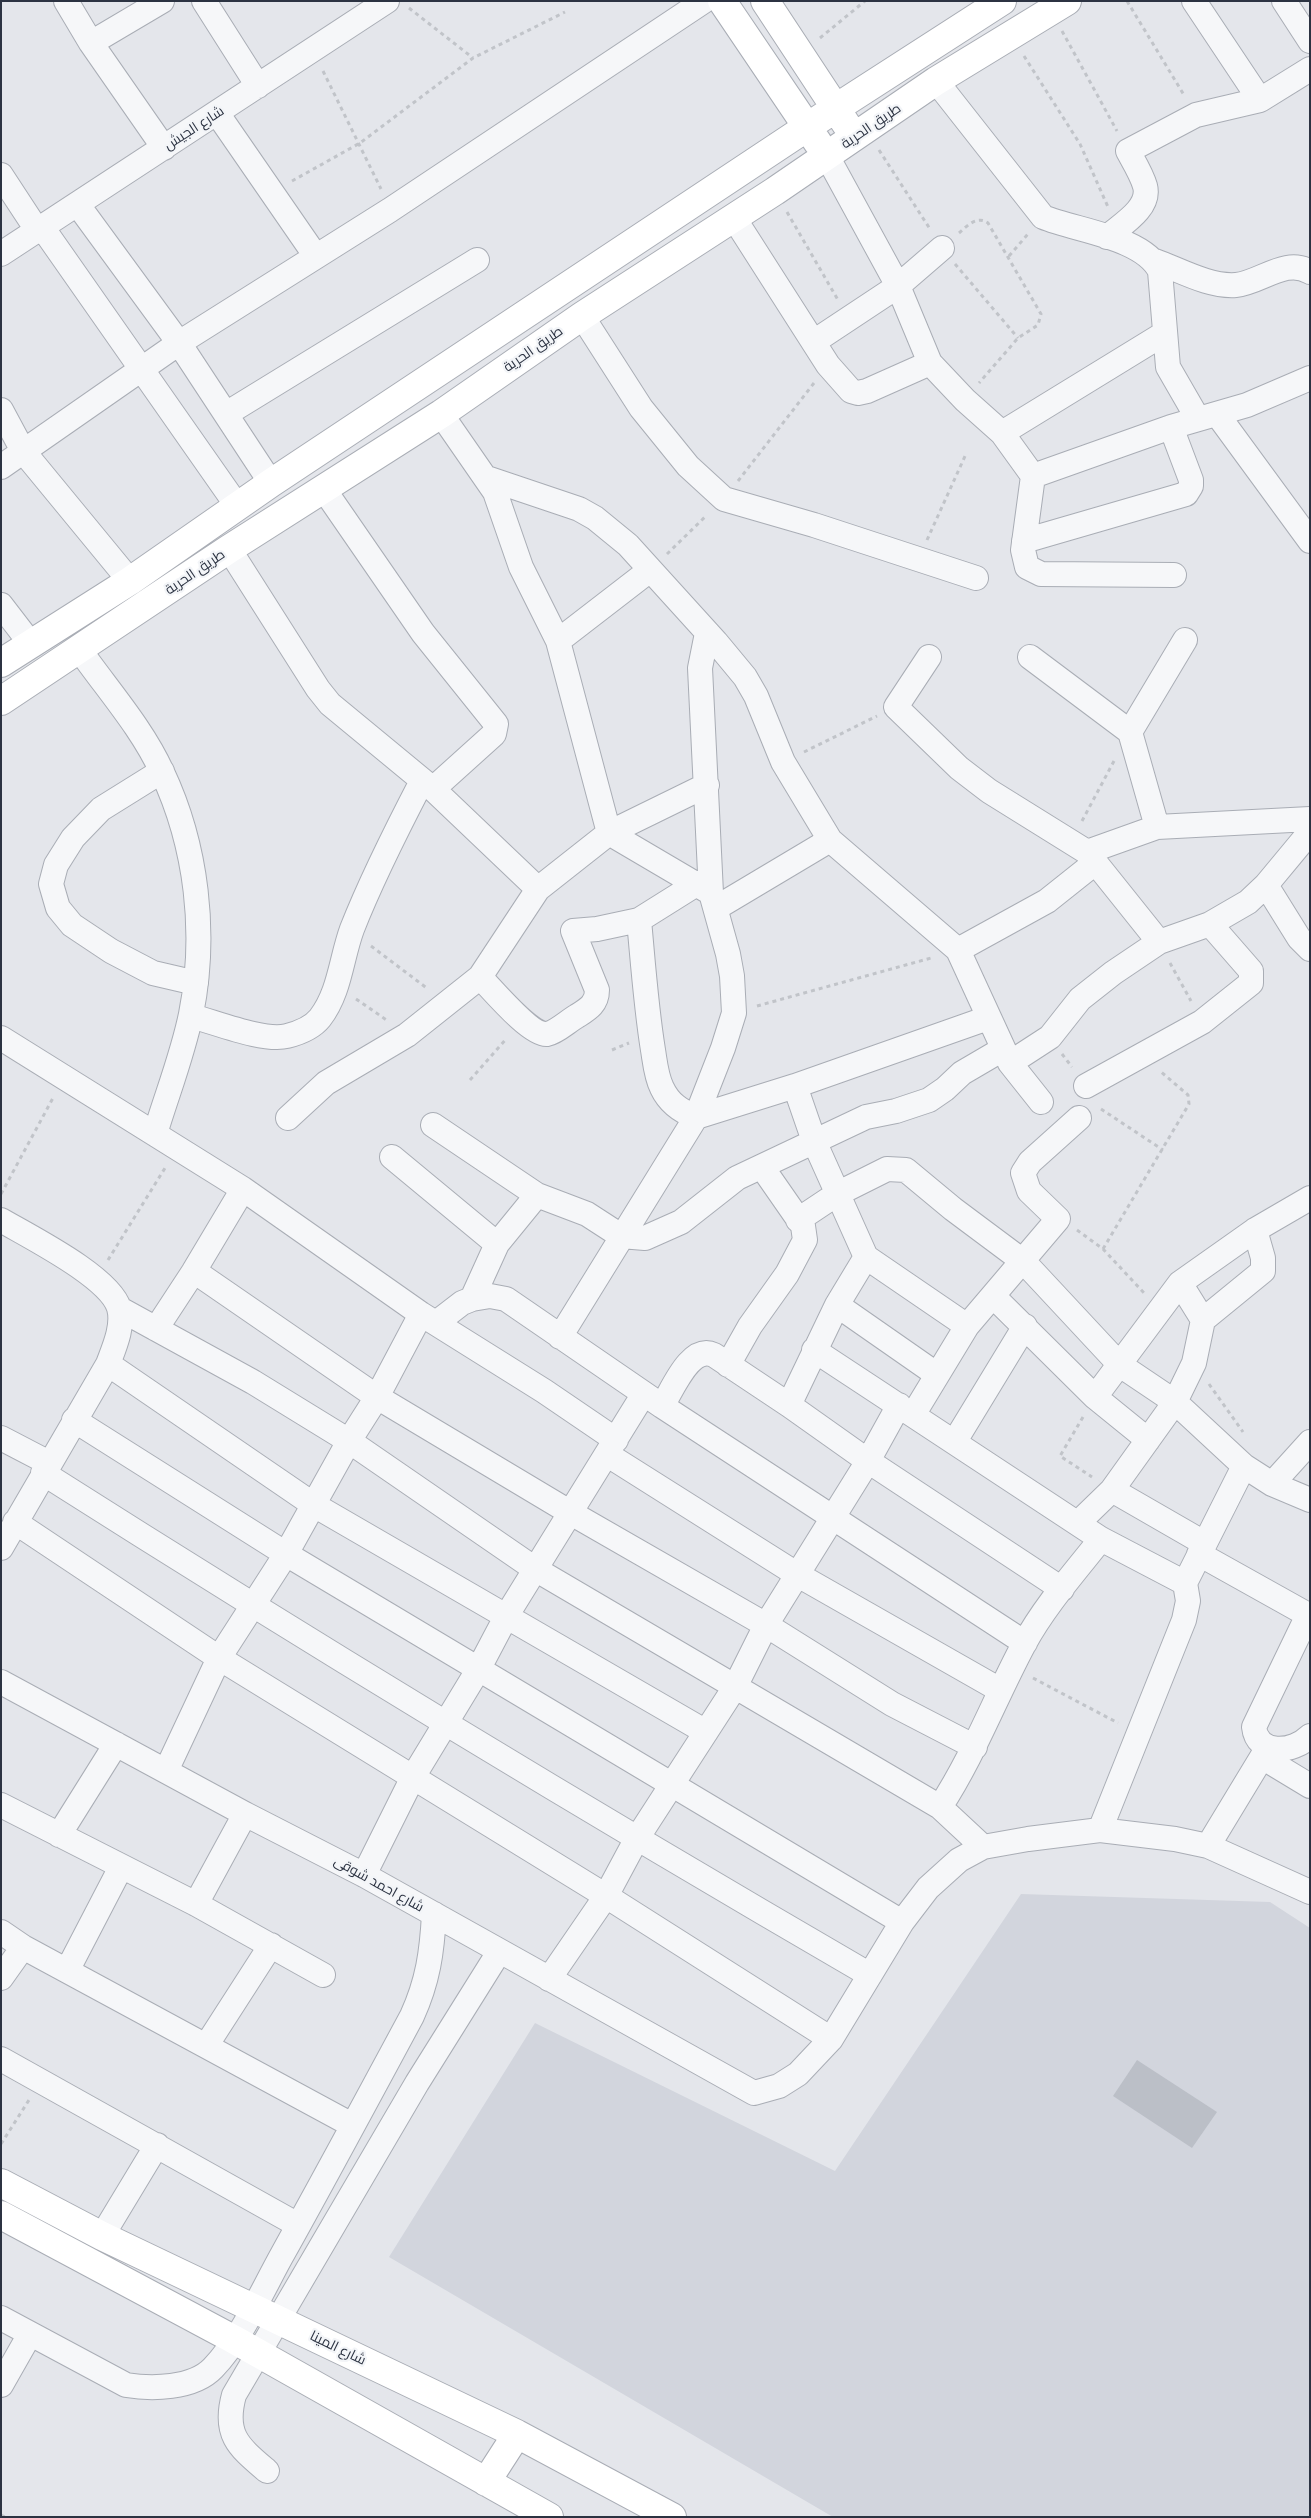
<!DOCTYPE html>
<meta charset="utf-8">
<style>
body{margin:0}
#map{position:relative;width:1311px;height:2518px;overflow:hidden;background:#e4e6eb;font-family:"Golos Text",sans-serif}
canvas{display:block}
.frame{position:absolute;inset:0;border:2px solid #2c3342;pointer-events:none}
</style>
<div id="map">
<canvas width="1311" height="2518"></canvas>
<div class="frame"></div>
</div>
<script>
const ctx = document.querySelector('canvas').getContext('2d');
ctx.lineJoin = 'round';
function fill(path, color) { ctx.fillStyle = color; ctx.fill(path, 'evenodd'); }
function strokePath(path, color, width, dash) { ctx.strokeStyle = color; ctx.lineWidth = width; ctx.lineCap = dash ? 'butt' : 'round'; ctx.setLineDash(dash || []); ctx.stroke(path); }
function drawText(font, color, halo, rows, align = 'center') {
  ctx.font = font + ' "Golos Text",Cairo,sans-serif'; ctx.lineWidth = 4.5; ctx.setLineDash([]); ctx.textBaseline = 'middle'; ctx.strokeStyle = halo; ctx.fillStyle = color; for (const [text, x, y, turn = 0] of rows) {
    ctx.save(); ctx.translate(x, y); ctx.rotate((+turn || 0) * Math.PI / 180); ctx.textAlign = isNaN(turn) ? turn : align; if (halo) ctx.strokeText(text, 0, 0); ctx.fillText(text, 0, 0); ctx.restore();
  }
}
const built = new Path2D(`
 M1021,1894L1270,1902L1310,1928V2517H833L389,2257L535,2023L835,2171Z`);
const building = new Path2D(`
 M1137,2060L1217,2112L1192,2148L1113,2096Z`);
const path = new Path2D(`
 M1127,1L1184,95
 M409,8L473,58
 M1062,31L1117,131
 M820,38L865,1
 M1024,56L1080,144L1108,207
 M323,71L381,189
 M879,150L930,229
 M292,181L360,143L473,58L565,12
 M787,212L838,300
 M959,233C967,226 977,215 988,223L1041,314L1038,325L1018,338L979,383
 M1009,256L1028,234
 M955,264L1018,338
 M738,481L814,383
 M927,540L966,454
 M667,554L707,515
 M804,752L877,716
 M1082,821L1114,761
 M371,946L428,989
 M1170,963L1191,1001
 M356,999L388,1021
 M757,1006L931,958
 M612,1050L629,1043
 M1062,1054L1072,1067
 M470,1080L507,1038
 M1101,1109L1163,1150
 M1,1194L53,1098
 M1077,1230L1103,1249L1145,1294
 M1103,1249L1189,1104L1188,1095L1160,1071
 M108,1260L165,1168
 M1209,1384L1243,1432
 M1083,1417L1060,1456L1092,1477
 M1033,1678L1118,1723
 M1,2144L29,2100
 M1,2515L5,2517`);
const street = new Path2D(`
 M66,1L91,43L164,148
 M204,1L258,86
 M1284,1L1310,41
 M91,43L162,1
 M936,81L1043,217C1077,231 1143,237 1160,271L1168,367L1198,419
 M1260,100L1310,69
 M217,113L315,255
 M827,156L898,286L930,363L965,400L1002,433L1033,476L1023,550L1027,567L1041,574L1174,575
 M1,175L37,230
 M78,205L179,343L271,483
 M734,218L828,365L851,391L858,393L867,391L930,363
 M42,227L238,507
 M1107,237C1121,225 1151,208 1145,186C1142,175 1134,162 1128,151L1196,115L1260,100L1194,1
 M1,254L387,1
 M1155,261C1180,270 1209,287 1236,285C1260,283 1286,257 1310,272
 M582,316L641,408L688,466L724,499L814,525L976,578
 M815,341L898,286L942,248
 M1,410L23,451L130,581
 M226,414L477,260
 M441,414L495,492L521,567L558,641L609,833L711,893L728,954L732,976L734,1013L723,1048L696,1117L560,1337
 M1217,414L1310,541
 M1002,433L1165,333
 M1,467L179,343L390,210L704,1
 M1033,476L1171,427L1247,405L1310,378
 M487,478L579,509L595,518L628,545L716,642L745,677L756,696L783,762L830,840L958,950L1010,1063L1041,1102
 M323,488L423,633L496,724L494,734L433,789
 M1024,541L1186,494L1191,486V480L1171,427
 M229,549L318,689L330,704L433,789L538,889
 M1,605L31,644
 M707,633L700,668L711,893
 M558,641L650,570
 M79,649C107,689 142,728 162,772C197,846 207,934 191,1014C183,1054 167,1094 155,1134
 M929,657L896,707L959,768L989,791L1087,852L1159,942
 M1030,657L1130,732L1157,827
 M1130,732L1185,640
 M162,771L101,809L73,838L56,865L51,884L58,908L72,925L111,951L153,973L196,983
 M1087,852L1157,827L1310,819
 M1266,885L1299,938L1310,949
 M716,908L830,840
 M639,920C643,963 646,1007 653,1050C655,1062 656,1076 662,1088C669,1103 680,1111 696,1117L795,1086L988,1018
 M958,950L1047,901L1096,862
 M480,977C491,988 531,1036 547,1034C557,1032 568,1021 577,1016C588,1009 597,1004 597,990L573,931L597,929L639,920L698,883
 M191,1016C215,1022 264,1042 287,1036C299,1033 312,1028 320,1018C340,992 341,959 352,929C372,878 397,829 422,781
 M1,1038L243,1189L421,1314L544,1391L616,1440
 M1010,1063L1050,1037L1080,999L1113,973L1159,942L1210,924L1248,902L1266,885L1310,832
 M795,1086L814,1141L866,1257L967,1326
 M1086,1086L1202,1022L1251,983V971L1210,924
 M288,1118L326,1083L407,1035L480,977L538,889L609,833L707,785
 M433,1125L537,1195L587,1214L621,1236L645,1238L681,1222L737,1178L866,1117L896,1111L929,1100L945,1089L962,1073L1003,1049
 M392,1157L497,1244L537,1195
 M243,1189L194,1271L377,1397L571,1513L766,1625L892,1704L975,1747
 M1,1220C30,1237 110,1277 119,1308C124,1326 114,1348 108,1364L1,1548
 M798,1220L837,1194L887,1169L906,1170L953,1209L1024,1262L1120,1365L1175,1402L1244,1466L1272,1484L1310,1500
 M866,1257L837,1305L789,1405L868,1461L1062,1589
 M1180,1283L1203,1320
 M994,1297L1095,1397L1148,1440
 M472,1299L497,1244
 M837,1305L936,1374
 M120,1309L253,1382L349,1441L535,1569L940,1807L983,1847
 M436,1323L462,1303L472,1299L490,1296L506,1299L662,1406C673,1389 690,1344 714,1355L789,1405
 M156,1329L194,1271
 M814,1350L1101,1539L1185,1583
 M108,1364L314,1505L706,1732
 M728,1365L750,1326L787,1274L805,1240L803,1226L762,1167
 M1095,1397L1180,1283L1255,1230L1310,1198
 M662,1406L1025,1643
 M913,1415L967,1326L1058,1219L1029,1191L1023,1173L1030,1162L1079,1118
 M74,1420L286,1554L902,1922
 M1,1438L49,1463
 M955,1441L1025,1326
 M608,1455L798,1575L1000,1690
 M43,1473C315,1646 591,1813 870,1975
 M1272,1484L1310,1442
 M1112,1490L1204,1543
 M15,1522L219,1658L606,1896L831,2039
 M1078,1523L1112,1490L1175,1402L1194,1363L1203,1320L1263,1271V1258L1255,1230
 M1199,1554L1310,1616
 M1308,1615L1254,1727C1257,1756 1293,1753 1310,1736
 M1,1682L245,1814L364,1875L754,2093L779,2086L798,2074L831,2039L902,1922L928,1888L959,1860L983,1847L1028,1839L1100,1830L1175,1839L1208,1846L1310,1892
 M1262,1757L1310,1786
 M166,1771L219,1658L286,1554L349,1441L377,1397L421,1314
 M1,1805L196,1904L323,1975
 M940,1807C974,1755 995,1698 1024,1644C1044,1607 1074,1573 1101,1539
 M1100,1830L1184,1620L1188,1601L1185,1583L1244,1466
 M59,1835L116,1744
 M1208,1846L1268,1747
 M364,1875L413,1777L478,1670L507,1615L643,1395
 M196,1904L245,1814
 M1,1932L23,1947L352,2125
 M68,1969L121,1867
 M1,1978L23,1947
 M549,1979L606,1896L636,1840L735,1687L766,1625L868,1461L899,1405
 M206,2046L271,1945
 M1,2059L298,2225
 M102,2236L157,2145
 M1,2318L126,2385C151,2389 193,2389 213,2368C241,2339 262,2291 282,2255C326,2176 369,2096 412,2016C428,1981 432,1952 434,1914
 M1,2385L30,2334
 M267,2471C239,2447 223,2435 234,2395L417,2083L499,1952`);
const secondary = new Path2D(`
 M722,1L818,143
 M765,1L846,124
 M1,663L130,581L271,483L836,108L1002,1
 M1,701L229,549L441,414L582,316L775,191L936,81L1067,1
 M1,2183L102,2236L517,2434L672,2517
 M1,2215L233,2339L549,2517
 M486,2482L517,2434`);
const streetNames = [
 ["طريق الحرية",871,126,-34],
 ["شارع الجيش",194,128,-33],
 ["طريق الحرية",533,349,-35],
 ["طريق الحرية",195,572,-34],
 ["شارع احمد شوقى",379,1884,29],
 ["شارع المينا",338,2348,26]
];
fill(built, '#d2d5dd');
fill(building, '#bbbfc7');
strokePath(street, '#a9adb5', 26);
strokePath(secondary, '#a9adb5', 30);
strokePath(path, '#c1c4c9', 3, [4, 4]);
strokePath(street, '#f6f7f9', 24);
strokePath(secondary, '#fff', 28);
drawText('14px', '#2c3342', '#f3f5f8', streetNames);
</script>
